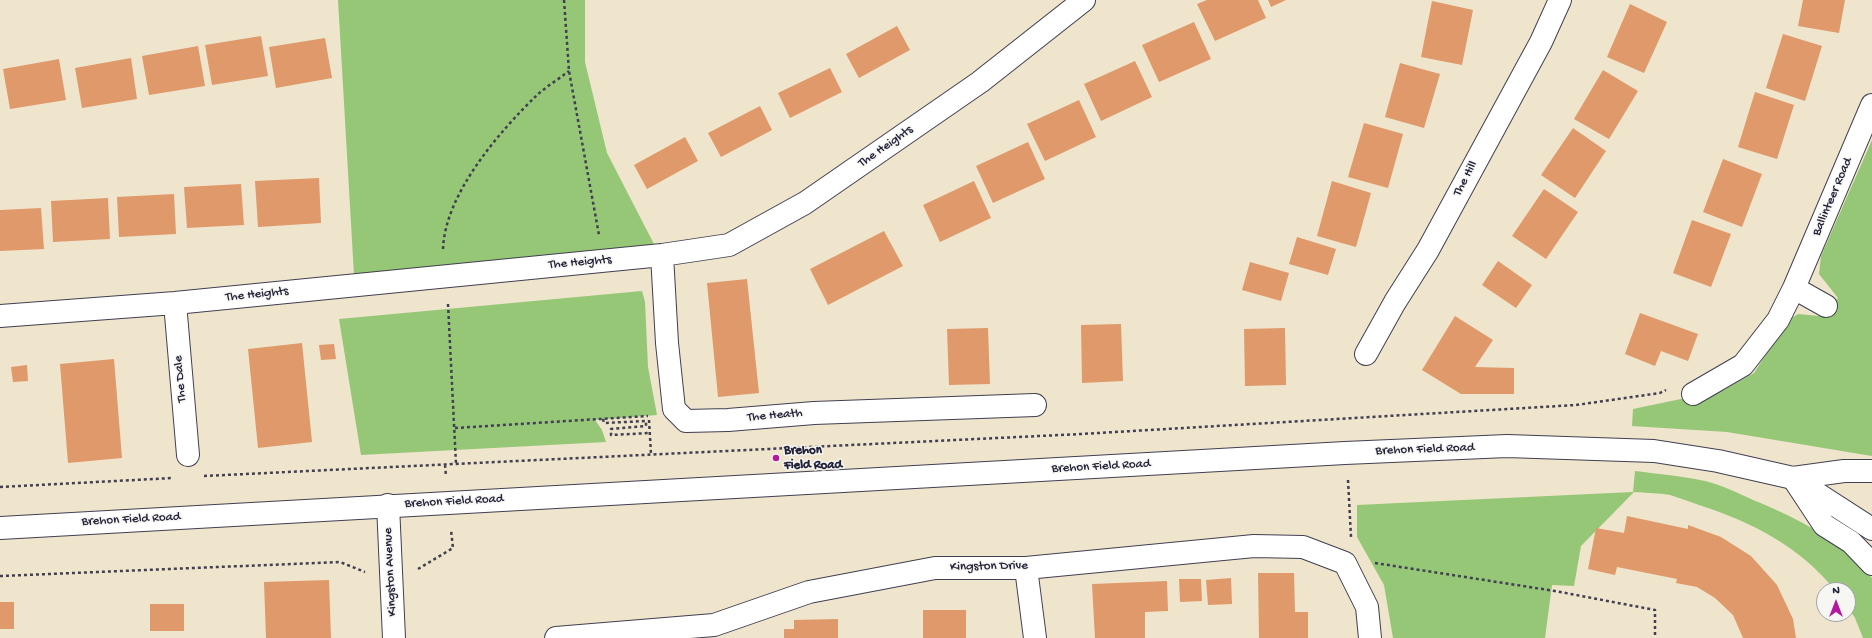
<!DOCTYPE html>
<style>
body{margin:0}
#map{position:relative;width:1872px;height:638px;overflow:hidden;background:#efe5cc;font-family:"Gochi Hand",sans-serif}
canvas{display:block}
.north{position:absolute;left:1816px;top:582px;width:40px;height:40px;box-sizing:border-box;background:#f6f6f2;border:1px solid #a1a1a9;border-radius:50%;rotate:0deg;font-size:11px;font-weight:700;line-height:16px;text-align:center;color:#22223b}
.north::after{content:'';display:block;margin:auto;width:14px;height:18px;background:#b5179e;clip-path:polygon(50% 0,100% 100%,50% 72%,0 100%)}
</style>
<div id="map">
<canvas width="1872" height="638"></canvas>
<div class="north">N</div>
</div>
<script>
const ctx = document.querySelector('canvas').getContext('2d');
ctx.lineJoin = 'round';
function fill(path, color) { ctx.fillStyle = color; ctx.fill(path, 'evenodd'); }
function strokePath(path, color, width, dash) { ctx.strokeStyle = color; ctx.lineWidth = width; ctx.lineCap = dash ? 'butt' : 'round'; ctx.setLineDash(dash || []); ctx.stroke(path); }
function drawText(font, color, halo, rows, align = 'center') {
  ctx.font = font + ' "Gochi Hand",sans-serif'; ctx.lineWidth = 3; ctx.setLineDash([]); ctx.textBaseline = 'middle'; ctx.strokeStyle = halo; ctx.fillStyle = color; for (const [text, x, y, turn = 0] of rows) {
    ctx.save(); ctx.translate(x, y); ctx.rotate((+turn || 0) * Math.PI / 180); ctx.textAlign = isNaN(turn) ? turn : align; if (halo) ctx.strokeText(text, 0, 0); ctx.fillText(text, 0, 0); ctx.restore();
  }
}
const green = new Path2D(`
 M338,0H585V62L607,153L655,246L354,275Z
 M1872,140V456L1727,432L1632,426L1633,409L1724,390L1754,373L1788,320L1798,314L1819,316L1838,298L1819,274L1821,256Z
 M642,291L645,302L648,367L657,415L595,420L602,430L606,442L361,455L339,319Z
 M1635,471C1659,474 1682,476 1705,481C1722,485 1738,493 1753,500C1800,519 1838,539 1872,578V638H1863L1855,618L1848,607V590H1835C1799,546 1752,522 1699,505C1690,502 1680,498 1670,495C1659,493 1646,493 1634,492L1581,546L1574,586L1552,585L1545,638H1393L1384,585L1357,537V505L1633,492Z`);
const building = new Path2D(`
 M1207,0H1258L1266,18L1215,41L1197,4Z
 M1268,0H1286L1271,7Z
 M1803,0H1845L1839,33L1798,26Z
 M1432,1L1473,10L1462,65L1421,57Z
 M1630,4L1667,22L1644,73L1607,57Z
 M1194,22L1211,59L1159,82L1142,45Z
 M897,26L910,50L859,78L846,54Z
 M1783,34L1822,46L1805,101L1766,88Z
 M261,36L268,76L212,85L205,45Z
 M325,38L332,78L276,88L269,47Z
 M198,46L205,86L149,95L142,56Z
 M131,58L137,99L82,108L75,68Z
 M59,59L66,100L10,109L3,69Z
 M1135,61L1152,97L1101,121L1084,84Z
 M1400,63L1440,74L1424,128L1385,117Z
 M830,68L842,92L790,118L778,93Z
 M1603,70L1638,91L1609,139L1574,119Z
 M1755,92L1794,105L1777,159L1738,147Z
 M1079,100L1096,137L1045,161L1027,124Z
 M760,106L772,130L721,157L708,133Z
 M1364,123L1403,134L1388,188L1348,177Z
 M1573,128L1606,151L1575,198L1541,175Z
 M685,137L698,161L647,189L634,165Z
 M1028,142L1045,179L993,203L976,166Z
 M1723,159L1762,174L1742,227L1703,212Z
 M319,178L321,223L258,227L255,181Z
 M974,181L991,218L940,242L923,205Z
 M1332,181L1371,193L1356,247L1317,236Z
 M241,184L244,225L187,228L184,187Z
 M1544,189L1578,212L1546,259L1512,236Z
 M174,194L176,234L119,237L117,197Z
 M108,198L110,239L53,242L51,201Z
 M41,208L44,249L0,251V210Z
 M1692,220L1731,234L1711,287L1673,273Z
 M884,231L903,266L828,305L810,269Z
 M1297,237L1336,249L1328,275L1289,264Z
 M1498,261L1532,285L1516,308L1482,285Z
 M1250,262L1289,273L1281,301L1242,290Z
 M747,279L759,393L718,397L707,283Z
 M1640,313L1698,334L1688,361L1661,351L1655,366L1625,354Z
 M1455,316L1493,340L1475,367L1514,368V394H1461L1422,370Z
 M1121,324L1123,381L1082,383L1081,325Z
 M988,328L990,384L949,385L947,329Z
 M1285,328L1286,385L1245,386L1244,329Z
 M302,343L312,442L258,448L248,349Z
 M334,344L336,359L321,360L319,345Z
 M114,359L122,458L68,463L60,364Z
 M27,365L28,381L13,382L11,367Z
 M1627,516L1688,529V525L1721,537L1751,556L1777,585L1793,619L1796,638H1743L1733,615L1715,598L1697,587L1676,583L1677,579L1617,567L1615,575L1588,569L1596,528L1624,533Z
 M1258,573H1294L1295,612H1308V638H1259Z
 M1231,578L1232,604L1208,605L1206,580Z
 M1179,579H1201L1202,601L1180,602Z
 M329,580L331,638H266L264,582Z
 M1167,581L1168,611L1145,612V638H1095L1092,584Z
 M0,602H14V629H0Z
 M150,604H184V631H150Z
 M923,610H966V638H923Z
 M838,619V638H784V629H794V620Z`);
const path = new Path2D(`
 M564,0L569,71L599,235
 M443,249C445,194 499,132 537,95C547,86 559,79 569,71
 M448,304L456,464
 M603,419L604,423L646,421V426L611,429V435L650,433
 M649,420L651,454
 M455,428L648,416
 M445,465L446,476
 M204,476L1081,434L1576,405L1660,393L1666,390
 M1348,480L1351,537
 M0,487L173,478
 M1375,563L1555,591L1655,610V638
 M418,569L453,548L451,530
 M0,576L340,562L365,572`);
const street = new Path2D(`
 M662,255L667,343L674,409L686,421L728,420L814,413L1035,405
 M175,303L188,455
 M1826,306L1794,288L1872,105
 M0,316L175,303L662,255L729,245L805,203L980,82L1084,0
 M1366,354L1395,302L1428,250L1541,42L1560,0
 M1693,394L1743,365L1778,320L1794,288
 M388,505L394,638
 M1026,568L1035,638
 M556,638L714,625L809,592L935,568H1026L1254,546L1303,547L1345,563L1367,607L1370,638`);
const secondary = new Path2D(`
 M1793,478L1844,471H1872
 M0,528L1345,453L1507,446L1654,451L1718,461L1793,478L1872,529`);
const highway = new Path2D(`
 M1793,478L1824,525L1851,542L1872,564`);
const markers = [
 [776,458,4,"#b5179e"]
];
const streetNames = [
 ["The Heights",886,147,-35],
 ["The Hill",1466,179,-62],
 ["Ballinteer Road",1833,197,-67],
 ["The Heights",580,263,-5],
 ["The Heights",257,295,-6],
 ["The Dale",181,379,-95],
 ["The Heath",775,416,-5],
 ["Brehon Field Road",1425,450,-2],
 ["Brehon Field Road",1101,467,-3],
 ["Brehon Field Road",454,502,-3],
 ["Brehon Field Road",131,520,-3],
 ["Kingston Drive",989,567,-1],
 ["Kingston Avenue",391,572,-93]
];
const poiNames = [
 ["Brehon",784,451],
 ["Field Road",784,466]
];
fill(green, '#95c777');
fill(building, '#df996a');
strokePath(street, '#413f51', 24);
strokePath(secondary, '#413f51', 24);
strokePath(highway, '#413f51', 24);
strokePath(path, '#413f51', 2.5, [3, 3]);
strokePath(street, '#fff', 22);
strokePath(secondary, '#fff', 22);
strokePath(highway, '#fff', 22);
for (const [x, y, r, color] of markers) { const dot = new Path2D(); dot.arc(x, y, r, 0, 2 * Math.PI); ctx.fillStyle = color; ctx.fill(dot); strokePath(dot, '#f6f6f2', 1.5); }
drawText('13px', '#22223b', '#f6f6f2', streetNames);
drawText('bold 13px', '#22223b', '#f6f6f2', poiNames, 'left');
</script>
